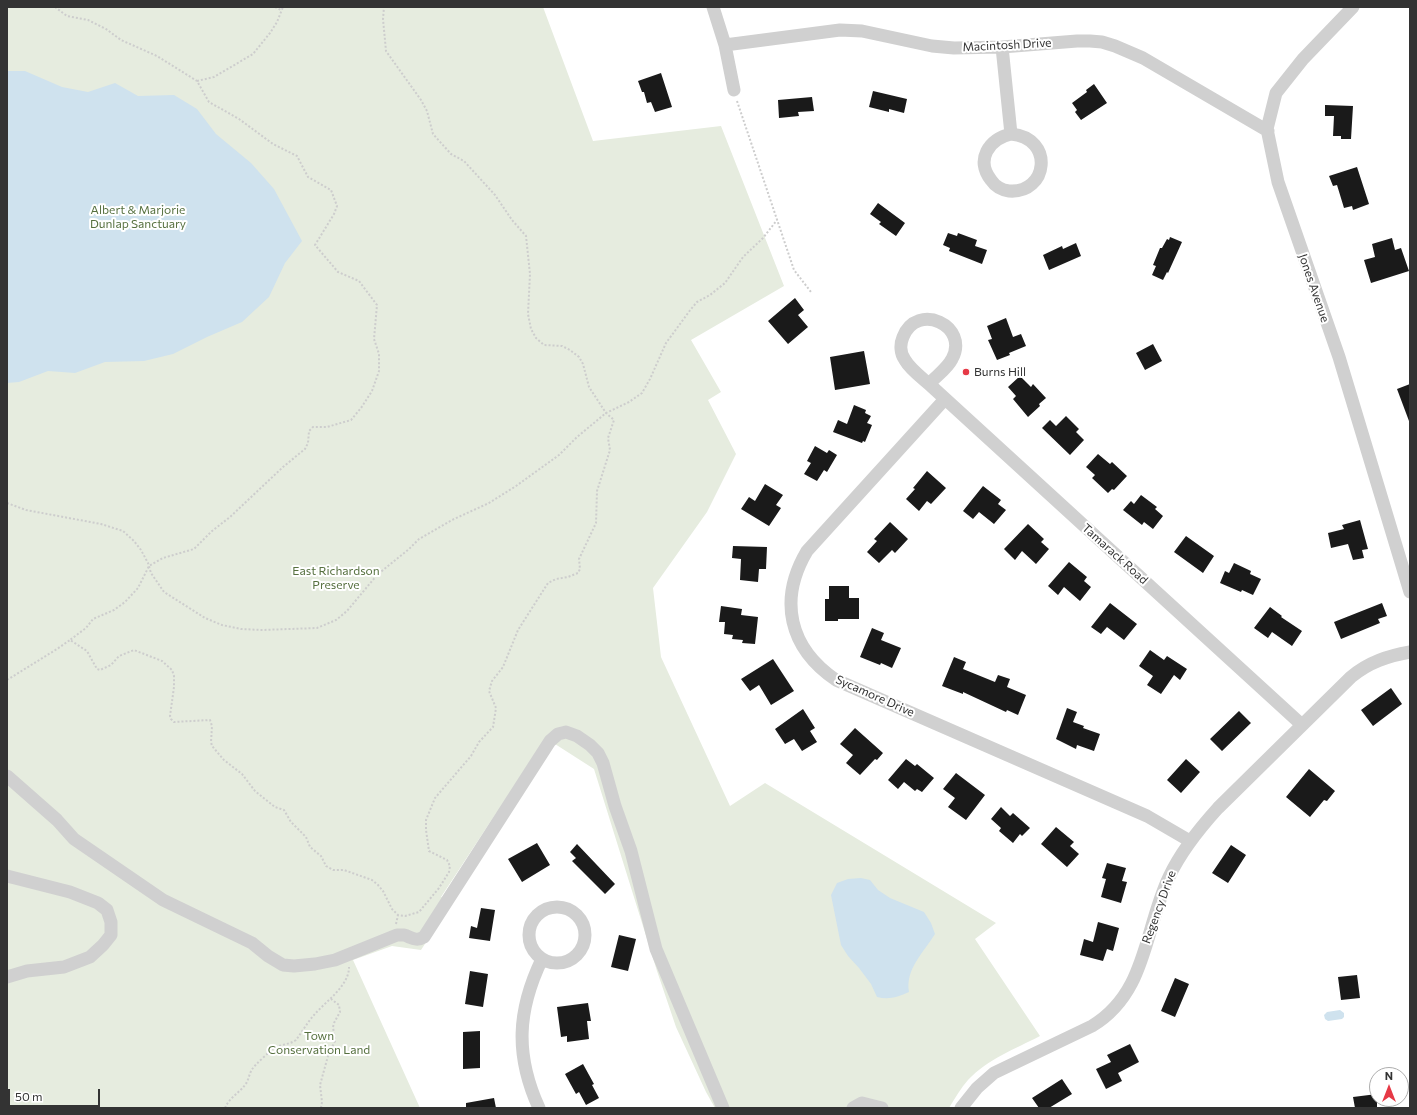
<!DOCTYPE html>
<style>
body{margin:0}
#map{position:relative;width:1417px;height:1115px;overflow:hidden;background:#fff;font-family:Commissioner,sans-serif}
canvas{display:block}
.frame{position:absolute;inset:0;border:8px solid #333;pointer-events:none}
.north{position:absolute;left:1369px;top:1067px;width:40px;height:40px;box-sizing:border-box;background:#fff;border:1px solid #adadad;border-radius:50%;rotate:0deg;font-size:11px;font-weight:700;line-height:16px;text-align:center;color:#333}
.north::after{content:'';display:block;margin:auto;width:14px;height:18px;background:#e63946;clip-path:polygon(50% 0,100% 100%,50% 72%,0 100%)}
.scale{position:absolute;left:8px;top:1089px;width:92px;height:18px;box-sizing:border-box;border:2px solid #333;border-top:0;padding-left:5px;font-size:12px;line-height:14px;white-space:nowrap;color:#333;-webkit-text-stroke:3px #fff;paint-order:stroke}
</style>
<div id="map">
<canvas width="1417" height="1115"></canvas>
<div class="frame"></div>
<div class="north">N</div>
<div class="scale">50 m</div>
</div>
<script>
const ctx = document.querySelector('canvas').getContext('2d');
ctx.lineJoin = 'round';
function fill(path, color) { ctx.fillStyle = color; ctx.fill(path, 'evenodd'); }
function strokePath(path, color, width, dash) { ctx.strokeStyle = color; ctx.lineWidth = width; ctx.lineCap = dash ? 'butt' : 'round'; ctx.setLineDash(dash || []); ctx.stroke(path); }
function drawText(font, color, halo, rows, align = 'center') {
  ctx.font = font + ' Commissioner,sans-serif'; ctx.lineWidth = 4; ctx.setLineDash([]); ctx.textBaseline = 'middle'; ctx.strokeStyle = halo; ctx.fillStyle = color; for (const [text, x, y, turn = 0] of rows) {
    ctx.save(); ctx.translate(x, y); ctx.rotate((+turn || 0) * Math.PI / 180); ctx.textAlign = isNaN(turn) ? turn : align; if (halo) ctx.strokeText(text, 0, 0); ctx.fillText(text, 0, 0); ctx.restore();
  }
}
const green = new Path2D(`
 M7,7H543L593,141L721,126L784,286L691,340L721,392L708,400L736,454L707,512L653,588L661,657L730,806L765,783L996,923L975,939L1040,1036C1015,1049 988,1059 968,1080C961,1088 955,1098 949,1108H715L706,1092L676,1027L657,971L594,769L555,744L421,950L392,946L353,960L420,1108H7ZM506,798L442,897H441Z`);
const water = new Path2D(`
 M7,71H25L62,87L88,92L115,83L138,96L174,95L197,109L216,134L251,163L274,189L302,241L285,263L269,297L242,322L207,337L173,354L144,361L105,362L75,373L48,371L19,382L7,383Z
 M861,878L870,880L878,890L890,898L924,912L931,923L935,934C924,952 905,969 909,992C898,997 889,1000 877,997L871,984L859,968L848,956L841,945L831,895L837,883L848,879Z
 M1340,1010L1344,1013V1017L1342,1019L1328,1021L1325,1019L1324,1015L1327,1012Z`);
const building = new Path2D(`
 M661,73L672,107L655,112L651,102L647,103L644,92H642L638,81Z
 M1094,84L1107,103L1081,120L1075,112L1077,110L1072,103L1087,92L1086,90Z
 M873,91L907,99L904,113L889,109V112L869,107Z
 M812,97L814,111L798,112L799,116L779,118L778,100Z
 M1325,105L1353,106L1351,139H1341V136H1333L1334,116H1325Z
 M1357,167L1369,204L1353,210L1352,206L1344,208L1337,185L1333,186L1329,176Z
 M878,203L905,223L896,236L879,224L881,222L870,214Z
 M948,233L957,236L958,233L977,240L975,246L987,250L982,264L949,251L950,248L943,245Z
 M1170,237L1182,242L1168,273L1167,272L1163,280L1152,275L1156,266L1153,265L1160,248H1162L1167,239L1169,240Z
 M1392,238L1395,250L1401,248L1409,271L1371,283L1364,260L1375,257L1372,244Z
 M1076,243L1081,256L1049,270L1043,255L1062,246L1063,249Z
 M795,298L804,310L798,315L808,327L788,344L768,321Z
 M1006,318L1013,337L1021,334L1026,346L1009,353L1010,355L997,360L988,340L992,339L987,326Z
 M1153,344L1162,361L1145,370L1136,353Z
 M864,351L870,384L835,390L830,357Z
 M1020,376L1031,387L1033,384L1046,398L1039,404L1040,406L1028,417L1013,399L1016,396L1008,387Z
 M1410,384V421H1409L1397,389Z
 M854,405L866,410L865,413L871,416L867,423L872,425L865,442L863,441L862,443L833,432L838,420L847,424Z
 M1066,416L1079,429L1076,432L1084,440L1070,455L1042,428L1050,420L1056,426Z
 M815,446L827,453L829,450L837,455L827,472L824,470L817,481L804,474L811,463L807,461Z
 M1098,454L1110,464L1112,462L1127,476L1114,490L1112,489L1108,493L1092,478L1095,475L1086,467Z
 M927,471L946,488L931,504L927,501L919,511L906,499L915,489L913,488Z
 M765,484L783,495L776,505L781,508L769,526L741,509L749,497L755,501Z
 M983,486L1001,500L998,504L1006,510L994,524L979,512L973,519L963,511Z
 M1141,495L1157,507L1155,509L1163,516L1153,529L1144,522L1142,525L1123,510L1131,501L1134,504Z
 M1360,520L1368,549L1362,550L1364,558L1353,560L1348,544L1331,548L1328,533L1344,529L1342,525Z
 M890,522L908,539L895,553L892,550L879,563L867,552L877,541L874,539Z
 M1028,524L1044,539L1041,542L1049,549L1036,564L1022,551L1015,560L1004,549Z
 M1186,536L1214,556L1203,573L1174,552Z
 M733,546L767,547L766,569H759L758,582L740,580L741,559L732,558Z
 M1069,562L1087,577L1084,581L1091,587L1080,601L1064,587L1058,595L1048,586Z
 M1234,563L1251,571L1250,574L1261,579L1253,595L1242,590L1241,592L1220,583L1225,571L1229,573Z
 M829,586H849V598H859V619H838V621H825V599H829Z
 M1110,603L1137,624L1124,640L1107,627L1101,634L1091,627Z
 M1382,603L1387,616L1378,619L1380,623L1341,639L1334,622Z
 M721,606L742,609L741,615L758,617L755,644L742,643L743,640L732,639L733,635L724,634L725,622H719Z
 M1270,607L1282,616L1281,617L1302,631L1292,646L1272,632L1268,638L1254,628Z
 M872,628L884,633L881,640L901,648L892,668L881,663L880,665L860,657Z
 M1150,650L1164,660L1167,656L1187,669L1180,680L1174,675L1161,694L1147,685L1153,676L1139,666Z
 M954,657L966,662L963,669L995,682L998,675L1010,679L1007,687L1026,695L1018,715L1007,710L1006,712L963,692V694L942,686Z
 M773,659L794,691L771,705L759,685L750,691L741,679Z
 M1391,688L1402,704L1373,726L1361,710Z
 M1067,708L1077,712L1073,722L1084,726L1083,728L1100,734L1094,751L1077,745L1076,749L1056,739Z
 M803,709L815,728L810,731L817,742L802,751L794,739L785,744L775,729Z
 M1239,711L1251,723L1222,751L1210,739Z
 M855,728L883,753L877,760L875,759L860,775L846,763L853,755L840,744Z
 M906,759L915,766L917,764L934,778L922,792L917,789L915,791L904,782L898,789L888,780Z
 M1186,759L1200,772L1181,793L1167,780Z
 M1309,769L1335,791L1327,801L1324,800L1310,817L1286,797Z
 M956,773L985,795L966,820L948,807L955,798L943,789Z
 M1001,807L1010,816L1013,813L1030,828L1022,836L1020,834L1013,843L999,831L1001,828L991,819Z
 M1056,827L1074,842L1070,846L1079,854L1067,867L1041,844Z
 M537,843L550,865L522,882L508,859Z
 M577,844L615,884L605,894L572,861L576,858L570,852Z
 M1231,845L1246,855L1228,883L1212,873Z
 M1107,863L1126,868L1122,881L1127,882L1121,903L1101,897L1106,879L1102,878Z
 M481,908L495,910L490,941L469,938L471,926L477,928Z
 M1098,922L1119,928L1113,951L1107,949L1103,961L1080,955L1084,939L1093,942Z
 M619,935L636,939L628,971L611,967Z
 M470,971L488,974L483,1007L465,1004Z
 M1357,975L1360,998L1341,1000L1338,977Z
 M1175,978L1189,984L1175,1017L1161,1011Z
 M588,1003L591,1021H587L589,1039L567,1042V1036L561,1037L557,1007Z
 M480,1031V1068L463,1069V1032Z
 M1130,1044L1139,1062L1118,1073L1122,1081L1106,1089L1096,1069L1111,1062L1107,1055Z
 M583,1064L594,1084L592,1085L599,1098L586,1105L579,1092L576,1094L565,1074Z
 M1062,1079L1072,1094L1049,1108H1039L1032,1098Z
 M1377,1094V1108H1355L1353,1097Z
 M494,1098L496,1108H466V1103Z`);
const path = new Path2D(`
 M55,7L67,16L88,20L106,29L121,40L157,56L197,81L209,102L239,119L273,144L297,156L308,177L331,190L337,206L334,214L315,245L338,272L359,281L377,305L374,339L379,354V371L372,391L361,408L351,420L327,427H313L309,431L308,443L305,449L283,467L230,517L212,531L194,549L163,558L149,566L138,588L125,602L114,610L93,619L86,628L70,640L87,651L97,669L100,670L111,665L119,656L134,650L162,661L172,670L174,676V687L170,716L171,719L174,722L210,720L212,726L211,742L212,746L224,760L242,774L255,791L275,807L284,810L291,822L306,837L310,847L321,856L326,866L333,870H344L372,880L378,885L383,891L392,909L398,915L405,916L419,912L439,888L449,872L450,866L447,860L429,851L426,830V820L435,798L471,756L479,742L493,727L496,708L489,691L492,681L503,667L518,630L548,583L556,579L568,577L578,573L580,569L579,559L596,523L597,491L610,450L608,438L614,420L606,413L589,387L583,364L579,357L570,350L562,346L544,345L536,338L531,329L528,314L530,274L526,236L512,220L495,195L464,161L451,154L433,134L427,111L421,100L386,51L383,19L384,7
 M275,7L281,10
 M197,81L214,77L253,54L270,33L277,22L283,7
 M737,101L794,270L811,292
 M7,503L26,510L101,524L123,531L134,541L141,550L148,563L151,573L164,592L205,618L222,625L241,629L262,630L317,628L336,620L347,611L377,575L409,549L419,539L452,520L489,503L516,486L559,455L577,437L606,413L629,402L642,393L650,379L666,343L691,309L697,302L710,295L725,283L743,257L763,238L777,220
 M7,680L57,649L70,640
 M396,924L398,915
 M225,1108C229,1098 239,1093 245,1085C249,1080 249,1073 253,1068C254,1066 271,1050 273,1049C280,1044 289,1045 296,1040C302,1032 307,1023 314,1015C326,1001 349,986 349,967
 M321,1108L322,1102L320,1085L328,1056L335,1041L333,1027L334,1023L340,1012L339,1005L331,999`);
const minor = new Path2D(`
 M713,7L725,45L734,90
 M1353,7L1303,59L1276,93L1267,129L1278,182L1339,357L1410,592
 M725,45L840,30L862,31L932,46L954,48L1002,47L1077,41H1090L1102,42L1115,46L1143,58L1268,131
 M1002,47L1011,134C989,139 975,160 991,180C995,186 1002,190 1009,191C1048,194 1055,138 1011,134
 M929,384C936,376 947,369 952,359C970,326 917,301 903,337C900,344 900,353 905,360C910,369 921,377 929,384L1302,725
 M945,399L807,551C778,600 789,648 836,680L1147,816L1190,841
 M7,776L57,820L74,839L163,900L252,943L268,956L283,965L294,966L315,964L335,960L397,935C399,935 401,935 404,935C411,937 416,942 424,937L550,741L558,734L566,732L577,736L590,745L598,753L603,763L615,806L631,851L656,949L723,1108
 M7,876L70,892L98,903L107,910L111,922V935L103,945L90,957L64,967L27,971L7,977
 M529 935a28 28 0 1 1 56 0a28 28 0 1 1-56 0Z
 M539,1108C515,1055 517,1011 542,959
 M853,1108L862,1103L882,1108
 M961,1108L977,1088L994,1073L1092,1026C1147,993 1144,930 1169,877C1181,851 1199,829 1218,808L1351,677C1369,662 1388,656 1410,652`);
const markers = [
 [966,372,4,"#e63946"]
];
const streetNames = [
 ["Macintosh Drive",1007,45,-3],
 ["Jones Avenue",1314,288,71],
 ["Tamarack Road",1115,554,42],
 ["Sycamore Drive",875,696,24],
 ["Regency Drive",1159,907,-70]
];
const parkNames = [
 ["Albert & Marjorie",138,210],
 ["Dunlap Sanctuary",138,224],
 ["East Richardson",336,571],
 ["Preserve",336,585],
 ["Town",319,1036],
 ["Conservation Land",319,1050]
];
const poiNames = [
 ["Burns Hill",974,372]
];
fill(green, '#e6ecdf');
fill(water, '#cfe2ee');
fill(building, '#1a1a1a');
strokePath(path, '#cdcdcd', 2, [2, 2]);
strokePath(minor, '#d0d0d0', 13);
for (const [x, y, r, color] of markers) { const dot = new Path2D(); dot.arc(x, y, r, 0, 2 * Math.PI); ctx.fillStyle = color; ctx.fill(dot); strokePath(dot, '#fff', 1.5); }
drawText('12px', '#333', '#fff', streetNames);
drawText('12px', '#56703f', '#fff', parkNames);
drawText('12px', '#333', '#fff', poiNames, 'left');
</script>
